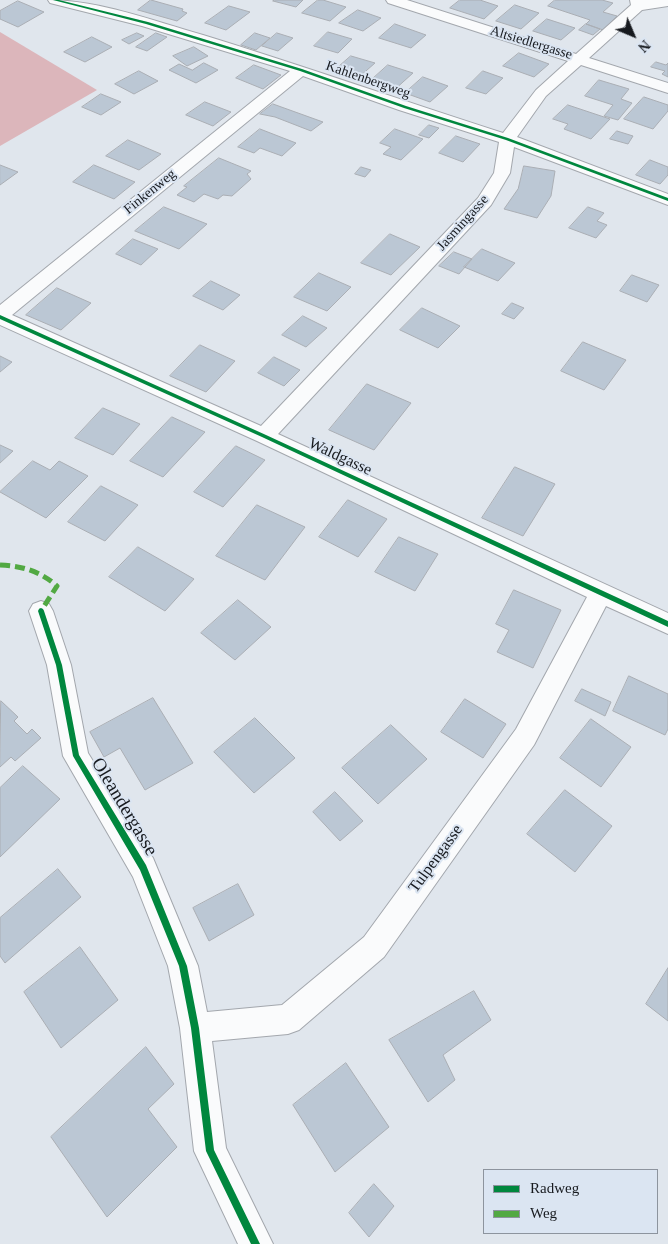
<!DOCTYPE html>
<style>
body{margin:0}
#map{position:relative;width:668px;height:1244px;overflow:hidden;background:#e0e6ed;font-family:"Times New Roman",serif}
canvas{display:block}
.legend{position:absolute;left:483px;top:1169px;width:175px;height:65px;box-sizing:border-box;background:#dbe5f2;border:1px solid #8d949e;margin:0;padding:6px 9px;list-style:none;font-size:15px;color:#171a1f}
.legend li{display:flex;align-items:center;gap:10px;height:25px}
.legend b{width:25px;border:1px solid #8d949e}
.north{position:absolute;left:608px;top:10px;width:50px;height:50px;-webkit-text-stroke:4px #dbe5f2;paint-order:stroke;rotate:135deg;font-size:14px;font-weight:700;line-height:20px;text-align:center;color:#171a1f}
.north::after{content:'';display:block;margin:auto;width:18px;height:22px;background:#171a1f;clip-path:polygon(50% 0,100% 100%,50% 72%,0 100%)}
</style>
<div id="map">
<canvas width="668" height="1244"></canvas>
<ul class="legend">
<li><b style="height:6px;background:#00873e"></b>Radweg</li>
<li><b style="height:6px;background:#52a943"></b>Weg</li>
</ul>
<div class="north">N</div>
</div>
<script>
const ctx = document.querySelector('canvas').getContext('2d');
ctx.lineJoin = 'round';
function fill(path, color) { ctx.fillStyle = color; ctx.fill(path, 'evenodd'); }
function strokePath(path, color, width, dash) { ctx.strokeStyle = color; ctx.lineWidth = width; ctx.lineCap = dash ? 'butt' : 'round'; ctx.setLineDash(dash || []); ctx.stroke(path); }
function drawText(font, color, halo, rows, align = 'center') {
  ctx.font = font + ' "Times New Roman",serif'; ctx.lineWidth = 4; ctx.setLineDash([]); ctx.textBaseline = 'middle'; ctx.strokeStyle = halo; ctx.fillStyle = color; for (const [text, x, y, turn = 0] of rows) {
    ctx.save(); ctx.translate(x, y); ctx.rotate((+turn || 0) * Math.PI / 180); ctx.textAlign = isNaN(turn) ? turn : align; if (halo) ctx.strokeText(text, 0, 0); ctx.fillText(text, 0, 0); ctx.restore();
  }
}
const forest = new Path2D(`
 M0,32L97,90L0,146Z`);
const building = new Path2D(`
 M151,0L183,9L182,11L187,13L177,21L138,10Z
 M275,0H303L296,7L273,1Z
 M318,0H323L346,7L330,21L302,13Z
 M460,0H480L498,6L484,19L450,8Z
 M555,0H602L613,3L603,12L617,16L603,30L586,24L590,20L548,6Z
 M18,1L44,12L18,27L0,19V11Z
 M515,5L539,13L521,29L496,21Z
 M229,6L250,12L226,30L205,23Z
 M358,10L381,18L363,31L339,23Z
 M547,19L575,28L561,40L533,31Z
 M395,24L426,35L411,48L379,38Z
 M586,24L600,29L593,35L579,30Z
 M328,32L352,39L338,53L314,46Z
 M137,33L144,36L129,44L122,40Z
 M156,33L167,37L147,51L136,47Z
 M255,33L270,38L256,50L241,45Z
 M277,33L293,38L278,51L262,46Z
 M92,37L112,47L85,62L64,52Z
 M194,47L208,56L187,66L173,56Z
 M519,53L549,64L534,77L503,66Z
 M351,56L375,63L358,78L335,70Z
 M656,62L666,65L668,63V77L662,74L665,71L651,67Z
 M204,63L218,70L196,83L169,70L179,64L192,70Z
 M254,65L281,75L263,89L236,78Z
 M388,65L413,73L393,91L368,83Z
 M139,71L158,81L134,94L115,84Z
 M483,71L503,78L486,94L466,88Z
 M423,77L448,86L430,102L405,93Z
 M599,80L629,89L621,99L632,103L618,120L604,116L613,105L585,96Z
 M101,94L121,102L101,115L82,107Z
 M644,97L668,105V111L653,129L624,119Z
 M205,102L231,112L213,126L186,115Z
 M273,104L323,122L311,131L275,117L260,114Z
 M568,105L610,119L591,139L564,129L568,124L553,119Z
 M429,125L439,128L429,138L419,135Z
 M260,129L296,143L282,156L260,148L254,153L238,147Z
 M395,129L423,139L401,160L383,154L391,147L380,143Z
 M617,131L633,136L628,144L610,139Z
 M456,136L480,144L463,162L439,153Z
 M128,140L161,154L139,170L106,156Z
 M219,158L251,171L247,174L251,179L232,196L223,195L218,199L204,194L194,202L177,195L187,187L184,186Z
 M650,160L668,167V175L660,184L636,175Z
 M0,165L18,172L0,185Z
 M94,165L135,182L114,199L73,182Z
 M524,166L555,171L551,196L537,218L504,209L518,189Z
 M361,167L371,170L365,177L355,174Z
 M164,207L207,224L179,249L135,231Z
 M588,207L604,213L597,221L607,225L596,238L569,228Z
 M390,234L420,247L391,275L361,263Z
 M133,239L158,249L141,265L116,254Z
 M482,249L515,263L498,281L464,267Z
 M454,252L472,259L459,274L439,266Z
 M319,273L351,287L327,311L294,297Z
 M632,275L659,285L647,302L620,291Z
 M211,281L240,295L223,310L193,296Z
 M57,288L91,303L61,330L26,315Z
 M512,303L524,308L514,319L502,314Z
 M422,308L460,326L438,348L400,330Z
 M303,316L327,328L306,347L282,335Z
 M583,342L626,360L604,390L561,371Z
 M200,345L235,361L206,392L170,376Z
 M0,356L12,362L0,372Z
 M274,357L300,370L284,386L258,373Z
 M367,384L411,403L374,450L329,430Z
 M103,408L140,424L113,455L75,438Z
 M172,417L205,432L163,477L130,461Z
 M0,445L13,451L0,463Z
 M236,446L265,460L223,507L194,492Z
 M33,461L50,470L59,461L88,476L46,518L0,492Z
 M515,467L555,484L523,536L482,518Z
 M101,486L138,505L105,541L68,522Z
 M348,500L387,519L358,557L319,537Z
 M257,505L305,527L265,580L216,556Z
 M399,537L438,554L415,591L375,572Z
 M138,547L194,579L165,611L109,577Z
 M514,590L561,610L533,668L497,652L509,630L496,624Z
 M238,600L271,627L235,660L201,633Z
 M629,676L668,694V729L665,735L613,711Z
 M582,689L611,702L605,716L575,701Z
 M153,698L193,763L145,790L120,748L104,757L90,732Z
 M465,699L506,724L483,758L441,732Z
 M1,701L18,717L14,721L27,734L32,729L41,738L15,761L11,757L0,767Z
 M255,718L295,758L254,793L214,752Z
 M591,719L631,747L601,787L560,758Z
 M391,725L427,759L378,804L342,768Z
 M23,766L60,799L0,857V788Z
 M565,790L612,826L575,872L527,834Z
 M335,792L363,821L340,841L313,812Z
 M58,869L81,897L5,963L0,956V918Z
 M238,884L254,915L209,941L193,908Z
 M80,947L118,1000L61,1048L24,992Z
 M668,968V1021L646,1004Z
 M474,991L491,1020L443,1055L455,1080L428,1102L389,1040Z
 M146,1047L174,1084L148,1109L177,1147L107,1217L51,1137Z
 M346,1063L389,1127L335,1172L293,1105Z
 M374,1184L394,1206L369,1237L349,1213Z`);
const street = new Path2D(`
 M48,0C99,0 154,21 203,35C304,66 403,101 503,133L536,90L568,61L388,3L386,0H407L576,54L631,5L630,0H668V6L642,10L589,58L668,83V93L581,65L546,96L517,137L668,194V205L514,147L510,173L491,205L278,434L668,613V634L606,606L534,745L384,957L299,1030L288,1034L212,1041L226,1148L273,1244H238L194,1151L180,1028L168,966L133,877L63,756L47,665L29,611L33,604L41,601L49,604L53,611L71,665L88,753L153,858L198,966L207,1012L282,1005L364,937L516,729L587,597L257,441L0,325V305L290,71L142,26L50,3ZM303,76L399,110L499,142L494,173L478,198L261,426L12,315Z`);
const quiet = new Path2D(`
 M0,565C22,566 40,571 57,586L41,611`);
const cycleway = new Path2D(`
 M53,0H59L148,22L302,69L406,106L508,138L668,198V201L506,140L404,108L300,71L146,24Z
 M0,315L266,435L668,621V627L262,437L0,319Z
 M41,608L43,609L44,611L62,665L79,755L146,865L187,966L199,1028L214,1150L260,1244H251L206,1151L191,1028L179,966L140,870L73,756L56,665L38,611L39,609Z`);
const farStreetnames = [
 ["Altsiedlergasse",531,43,17],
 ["Kahlenbergweg",368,80,19],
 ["Finkenweg",150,192,-39],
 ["Jasmingasse",463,223,-48]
];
const streetNames = [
 ["Waldgasse",340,457,25],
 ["Tulpengasse",436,859,-54]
];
const nearStreetnames = [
 ["Oleandergasse",124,807,59]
];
fill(forest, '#dcb6bb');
fill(building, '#bbc7d4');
strokePath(building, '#aaaeb4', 1);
strokePath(street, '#a3a7ad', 2);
fill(street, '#fafbfc');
strokePath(quiet, '#52a943', 5, [10, 5]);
fill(cycleway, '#00873e');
drawText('14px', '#171a1f', '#dbe5f2', farStreetnames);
drawText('16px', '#171a1f', '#dbe5f2', streetNames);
drawText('19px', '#171a1f', '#dbe5f2', nearStreetnames);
</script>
